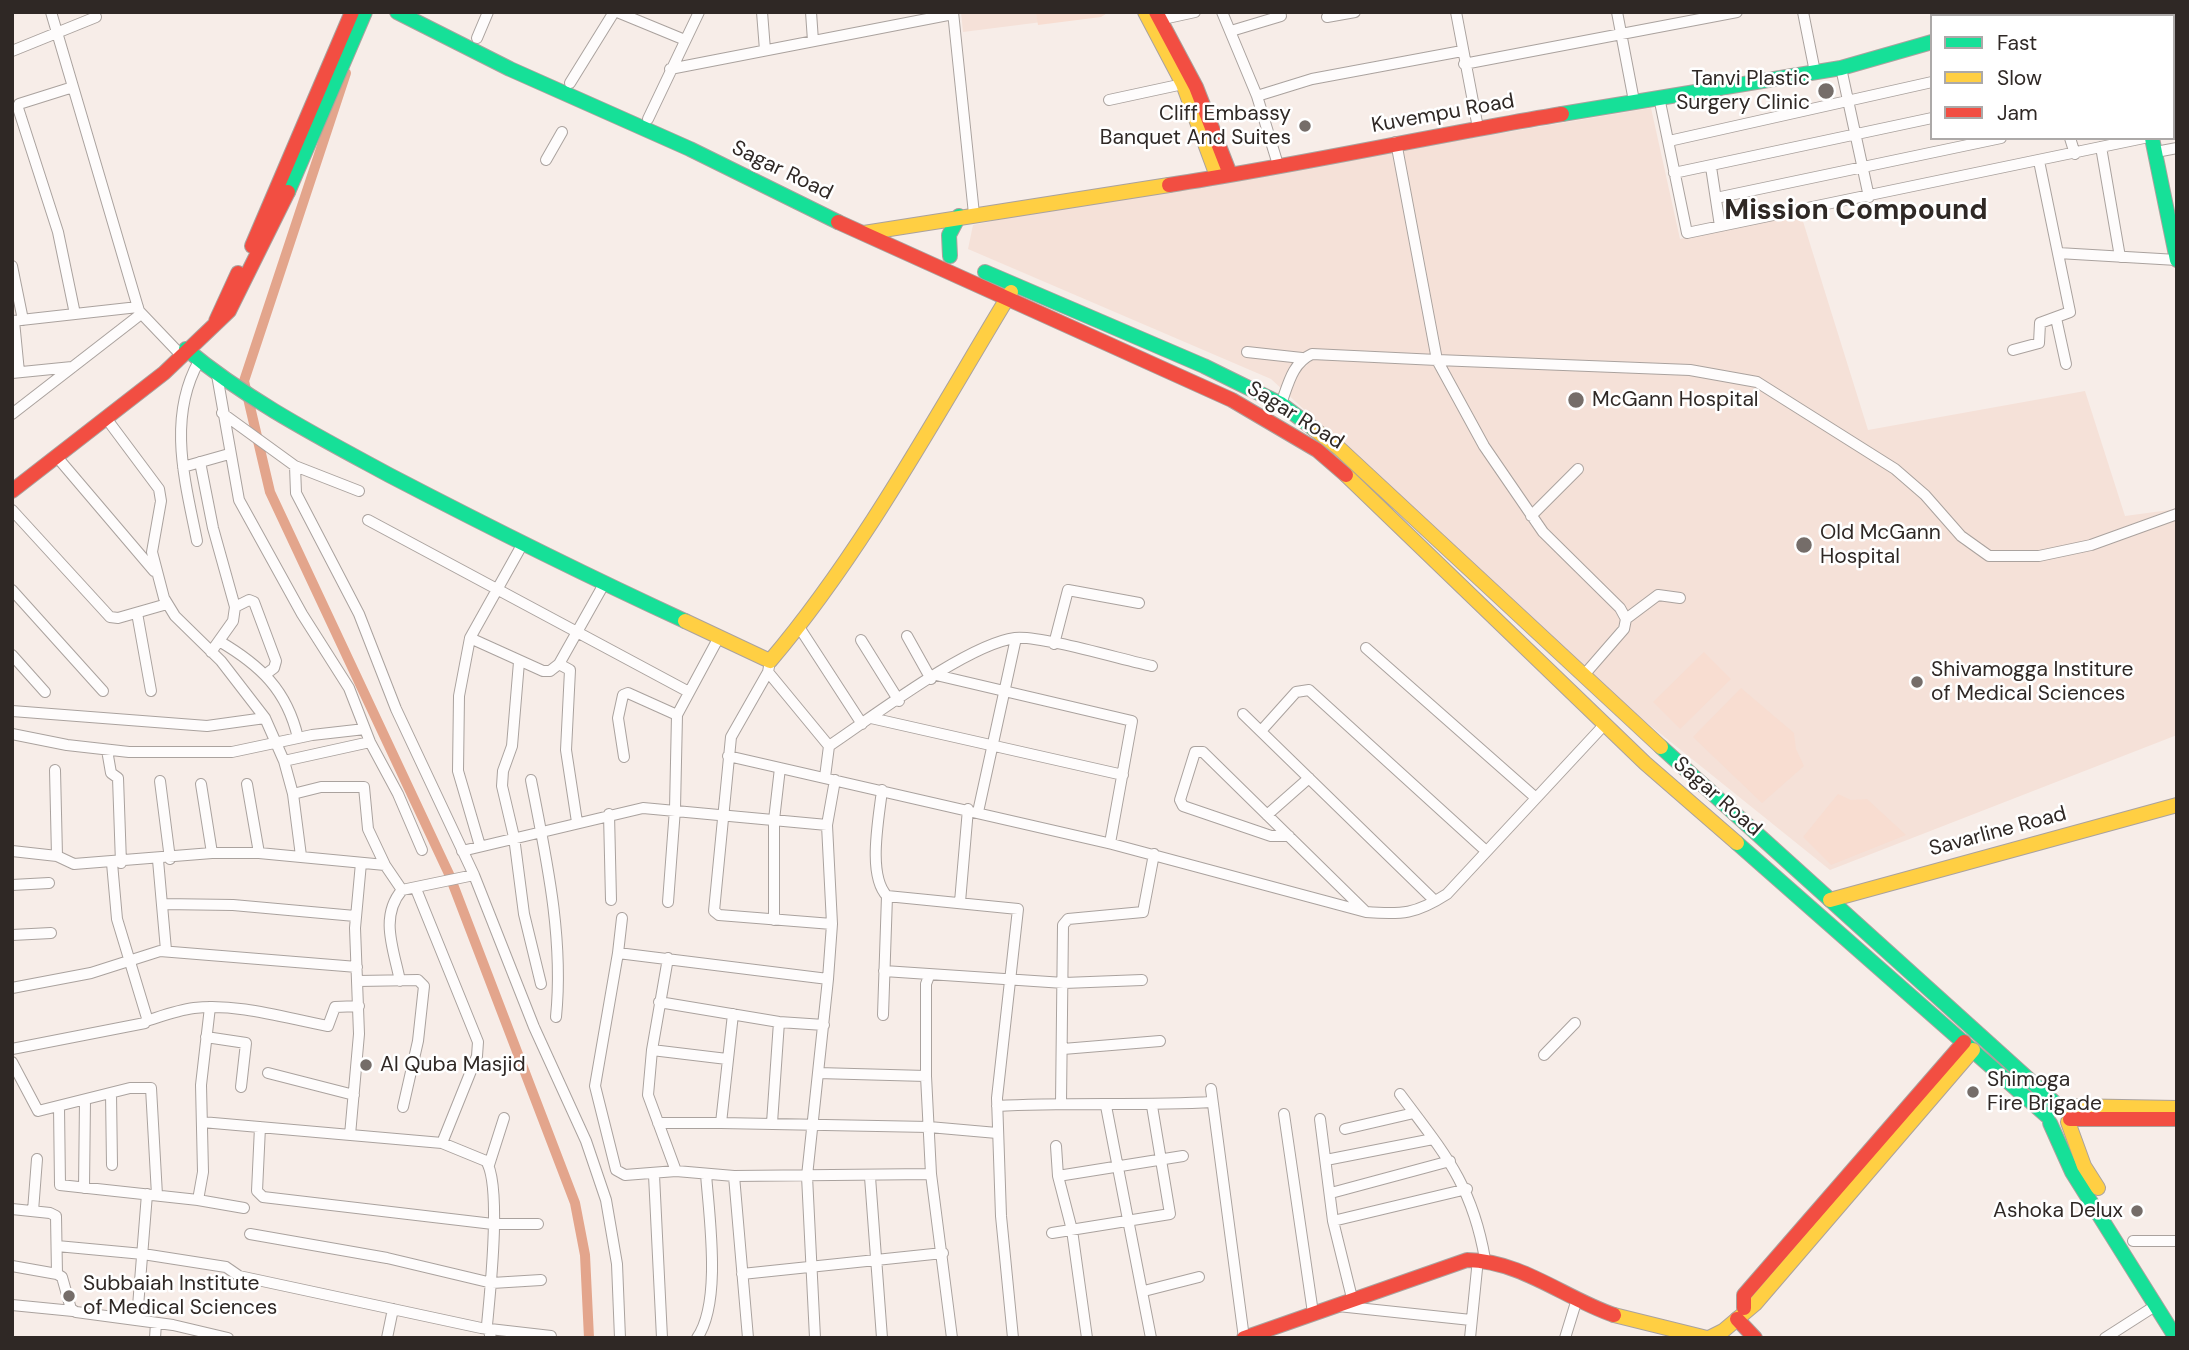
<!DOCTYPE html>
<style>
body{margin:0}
#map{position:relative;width:2189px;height:1350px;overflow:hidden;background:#f7ede8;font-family:"DM Sans",sans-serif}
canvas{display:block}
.frame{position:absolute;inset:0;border:14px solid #2f2825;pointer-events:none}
.legend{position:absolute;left:1930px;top:14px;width:245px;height:126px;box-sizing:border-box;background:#fff;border:2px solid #aca9a8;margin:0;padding:9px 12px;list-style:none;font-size:21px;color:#2f2825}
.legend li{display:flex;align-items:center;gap:14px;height:35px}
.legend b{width:35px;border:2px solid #aca9a8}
</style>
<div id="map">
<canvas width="2189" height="1350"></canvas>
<div class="frame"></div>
<ul class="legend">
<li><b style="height:9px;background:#16e098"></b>Fast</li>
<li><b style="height:9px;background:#ffcf43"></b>Slow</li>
<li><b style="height:9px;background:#f24e42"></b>Jam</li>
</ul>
</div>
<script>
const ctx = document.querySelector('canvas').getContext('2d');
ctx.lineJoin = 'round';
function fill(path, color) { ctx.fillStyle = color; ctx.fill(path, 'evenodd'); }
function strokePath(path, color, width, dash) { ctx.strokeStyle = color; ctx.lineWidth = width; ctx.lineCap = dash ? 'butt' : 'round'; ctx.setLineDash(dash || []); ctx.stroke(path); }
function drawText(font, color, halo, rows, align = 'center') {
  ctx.font = font + ' "DM Sans",sans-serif'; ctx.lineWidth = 5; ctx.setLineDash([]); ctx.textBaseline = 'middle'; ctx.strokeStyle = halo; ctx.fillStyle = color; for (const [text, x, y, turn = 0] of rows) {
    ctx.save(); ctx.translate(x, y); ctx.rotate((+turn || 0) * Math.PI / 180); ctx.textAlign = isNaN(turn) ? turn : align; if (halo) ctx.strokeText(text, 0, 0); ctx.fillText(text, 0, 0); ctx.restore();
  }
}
const built = new Path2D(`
 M961,12H1121L963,32Z
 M1651,108L1680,239L1801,215L1868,430L2085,391L2125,516L2177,509V735L1830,870L1626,706L1271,379L968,249L973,225L1062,207Z`);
const green = new Path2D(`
 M1036,12H1109L1101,17L1038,25Z
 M1704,652L1731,679L1680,729L1653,702Z
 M1741,688L1794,733L1796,749L1804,766L1762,803L1693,737Z
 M1838,794L1851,800L1867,799L1906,835L1831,865L1803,837Z`);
const canal = new Path2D(`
 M346,73L244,381L270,492L449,874L575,1203L585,1255L589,1338`);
const street = new Path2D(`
 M51,12L139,311L181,355
 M617,12L685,40
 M762,12L765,50
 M811,12L813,41
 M953,12L974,214
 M1222,12L1257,96L1279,168
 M1456,12L1478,128
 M1617,12L1634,101
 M1803,12L1815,72
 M1991,12V16
 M2135,16L2155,12
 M1327,17L1355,12
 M1154,21L1195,12
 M1231,31L1281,16
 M477,38L488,12
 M12,51L96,17
 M2173,56H2177
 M1464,64L1737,12
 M1841,68L1869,197
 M670,69L953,14
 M570,83L614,12
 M73,87L19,104L18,108L58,232L75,314
 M1257,96L1312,79L1462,51
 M1659,97L1687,233L2144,138
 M1109,100L1183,84
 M2173,103L2177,102
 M648,119L699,12
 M2070,138L2075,154
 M1669,141L1932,82
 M1396,142L1437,360L1690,370L1757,382L1895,469L1925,495L1961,536L1989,556H2039L2091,545L2177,514
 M2101,147L2120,257
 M2156,152L2177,148
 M546,160L562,132
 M1711,167L1720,226
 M1674,173L1932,118
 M1716,198L2001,138
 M2058,253L2177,260
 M12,266L23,320
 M2056,318L2066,364
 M12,321L138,307
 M14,321L19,372
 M2013,350L2039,343L2040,323L2070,312L2039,161
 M1247,352L1302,358
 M12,373L72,367
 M217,375L239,500L302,614L349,688L370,742L398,794L422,850
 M1281,404C1288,385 1292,363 1312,354L1437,360L1484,446L1543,532L1620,608L1626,619L1624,629L1584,675
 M222,413L295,466L359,491
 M12,414L141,314
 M106,418L159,489L161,501L152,552L164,598L175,616L221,661L265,718L284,761L293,794L301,856
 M57,457L154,571
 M200,462L213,528L235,607L233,621L211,652
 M295,466L296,493L359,614L396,709L474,875L534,1027L586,1141L606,1200L617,1264L620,1338
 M183,467L229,454
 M12,510L110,617L118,618L167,604
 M1531,516L1578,469
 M368,520L687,691
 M197,541C185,481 167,418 199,361
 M12,590L103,691
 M235,607L249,600L254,602L276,661L274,668L266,674
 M137,613L151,691
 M1626,619L1658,595L1680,598
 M799,627L862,724
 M907,636L931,679
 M470,638L543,671H550L559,664L570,670L566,750L577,822
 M861,640L899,701
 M219,641C260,665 287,690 298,738
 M1054,644L1068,590L1139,603
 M1366,648L1536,798
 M12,655L45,692
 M770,661L768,672L731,737L714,911L719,915L832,924
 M519,662L512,746L503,771L502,786L514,837L524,914L541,984
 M559,664L604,584
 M768,672L829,746L825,777
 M936,675L1132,721L1110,843
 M12,711L207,726L265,718
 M1243,714L1435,901
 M871,718L1123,775
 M1261,731L1296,692L1309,690L1486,851
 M12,734L67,745L129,752H232L312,735L365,729
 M829,746C871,718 968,644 1015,638C1040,635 1123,660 1152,666
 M107,750L111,773L118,778L121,863
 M728,756L1112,844L1366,912C1402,915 1416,914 1447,894L1605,724
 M624,757L618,718L623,695L628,693L677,715
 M284,761L370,742
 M55,770L57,856
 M531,780C546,857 564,937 556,1017
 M160,781L170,859
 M201,784L212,853
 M247,784L259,853
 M882,790C879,818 867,875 887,896
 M293,794L321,787H364L368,829L385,865L402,890L474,875
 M978,812L1016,638
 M609,814L611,900
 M1267,815L1309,778
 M1289,836H1271L1183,806L1180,800L1195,752H1203L1365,911
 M480,846L458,771L459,696L470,638L522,545
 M12,851L57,856L74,864L212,853H259L385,865
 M462,851L643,808L827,825
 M158,860L166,950
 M12,885L49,883
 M668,902L675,809L677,715L719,637
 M960,902L968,809
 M162,904L233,905L355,916
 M774,920V820L780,768
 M12,935L51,933
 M618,953L622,918
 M668,958L652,1050L648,1095L676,1171
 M884,971L1064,983L1142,980
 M929,976L926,984V1076L931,1174L952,1338
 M828,979L618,953L595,1086L616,1170L625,1175L676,1171L734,1176L931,1174
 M358,981L418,980L424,986L418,1041L403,1107
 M400,981C394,950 379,917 402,890
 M12,988L91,973L160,951L357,967
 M659,1002L779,1022L824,1025
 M733,1014L721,1123L929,1127L997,1133
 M883,1015L887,896L1018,909L997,1098L1001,1216L1013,1338
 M146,1021C162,1016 178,1010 194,1008C238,1003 285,1018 328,1026L335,1007L359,1006
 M206,1037L246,1043L241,1087
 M12,1049L145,1023L147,1018L117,919L112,863
 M1063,1049L1160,1041
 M652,1050L727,1059
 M1544,1055L1575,1023
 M12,1062L38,1111L130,1088H151L157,1195
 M268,1073L354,1095
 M818,1073L926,1076
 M1211,1089L1244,1338
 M111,1093L112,1165
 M1400,1094C1444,1153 1472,1184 1485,1259
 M1061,1103L1063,925L1068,919L1143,912L1154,854
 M997,1106C1069,1102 1140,1106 1212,1102
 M1106,1106L1151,1338
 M59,1107L60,1185L198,1200L244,1208
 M1284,1114L1313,1313
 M1320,1119L1333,1221L1352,1298
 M202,1122L442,1143L477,1056L478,1042L416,889
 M658,1123H721
 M772,1123L779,1022
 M260,1127L257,1191L263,1197L493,1224H538
 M1345,1129L1414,1113
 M350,1135L359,1034L355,928L361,863
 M442,1143L486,1161C502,1185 490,1293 487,1325L491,1338
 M1056,1146L1058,1176L1072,1230L1087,1338
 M1326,1160L1433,1139
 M489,1165L504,1118
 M654,1175L662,1338
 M734,1176L748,1338
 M1058,1176L1183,1156
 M870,1177L882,1338
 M84,1188L85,1100
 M1331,1193L1450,1161
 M198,1200L203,1172L201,1085L210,1007
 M12,1209L50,1213L56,1216L57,1274
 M33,1211L37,1159
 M1333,1221L1467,1189
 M1052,1233L1170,1214L1152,1106
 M250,1234L387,1258L492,1283L541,1280
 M2133,1241H2177
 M57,1246L143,1254L226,1267L239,1276L481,1328L551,1336
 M12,1266L57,1274L62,1277L71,1309L76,1312L173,1325L228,1338
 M742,1274L943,1253
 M1144,1291L1199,1277
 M12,1305L73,1311
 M1338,1306L1471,1320
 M137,1319L147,1194
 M155,1338L156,1323
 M387,1338L393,1309
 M697,1338C722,1302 709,1216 706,1174
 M815,1338L807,1176L828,979L832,924L827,825L835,780
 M1470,1338L1478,1259
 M1565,1338L1577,1299
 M2105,1338L2155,1306`);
const fast = new Path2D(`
 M397,12L510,69L690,149L838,222
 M2129,12V16
 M1562,114L1841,68L1932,42
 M2152,138L2177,260
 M288,192L365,12
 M950,256L949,235L959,216
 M985,272L1204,366L1281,404L1314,429
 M186,349C247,400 319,437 389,475C487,526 585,575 685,621
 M1661,747L2055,1103
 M1737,843L2047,1116
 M2050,1123L2072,1172L2176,1338`);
const slow = new Path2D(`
 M1145,12L1183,84L1217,176
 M2019,16L2025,12
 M864,233L1169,185
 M1314,429L1340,449L1661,747
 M1346,475L1645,763L1737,843
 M685,621L770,661C862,553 937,414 1011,292
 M1830,900L2177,805
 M2067,1106L2177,1108
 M2068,1122L2084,1166L2098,1188
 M1614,1315L1707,1338
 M1709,1338L1723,1331L1755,1304L1973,1050`);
const jam = new Path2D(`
 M1156,12L1196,87L1230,174
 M1169,185C1300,165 1430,136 1562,114
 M838,222L1232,400L1317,450L1346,475
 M252,246L352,12
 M216,321L238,273
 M12,491L164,373L229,311L288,192
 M2070,1119H2177
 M1744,1308V1295L1964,1042
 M1737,1319L1755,1338
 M1244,1338L1467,1260C1522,1261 1564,1298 1614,1315`);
const markers = [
 [1826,91,9,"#756d69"],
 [1305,126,7,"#756d69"],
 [1576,400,9,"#756d69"],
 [1804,545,9,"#756d69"],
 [1917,682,7,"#756d69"],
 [366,1065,7,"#756d69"],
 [1973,1092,7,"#756d69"],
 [2137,1211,7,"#756d69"],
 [69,1296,7,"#756d69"]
];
const poiNames = [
 ["Tanvi Plastic",1810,79,"right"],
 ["Surgery Clinic",1810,103,"right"],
 ["Cliff Embassy",1291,114,"right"],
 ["Banquet And Suites",1291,138,"right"],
 ["McGann Hospital",1592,400],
 ["Old McGann",1820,533],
 ["Hospital",1820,557],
 ["Shivamogga Institure",1931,670],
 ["of Medical Sciences",1931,694],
 ["Al Quba Masjid",380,1065],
 ["Shimoga",1987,1080],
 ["Fire Brigade",1987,1104],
 ["Ashoka Delux",2123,1211,"right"],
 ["Subbaiah Institute",83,1284],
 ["of Medical Sciences",83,1308]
];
const streetNames = [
 ["Kuvempu Road",1443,114,-10],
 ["Sagar Road",782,171,26],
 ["Sagar Road",1295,416,32],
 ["Sagar Road",1717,797,41],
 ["Savarline Road",1998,832,-15]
];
const districtNames = [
 ["Mission Compound",1856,212]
];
fill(built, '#f5e1d8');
fill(green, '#f8ddd1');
strokePath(canal, '#e3a58c', 10);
strokePath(street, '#aaa29e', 12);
strokePath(fast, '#aaa29e', 16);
strokePath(slow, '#aaa29e', 16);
strokePath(jam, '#aaa29e', 16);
strokePath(street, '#fefcfc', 10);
strokePath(fast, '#16e098', 14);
strokePath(slow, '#ffcf43', 14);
strokePath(jam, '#f24e42', 14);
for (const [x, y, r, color] of markers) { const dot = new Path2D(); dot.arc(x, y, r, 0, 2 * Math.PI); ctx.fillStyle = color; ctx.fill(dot); strokePath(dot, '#fff', 2.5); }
drawText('21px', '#2f2825', '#fff', poiNames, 'left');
drawText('21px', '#2f2825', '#fff', streetNames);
drawText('bold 28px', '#2f2825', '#fff', districtNames);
</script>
